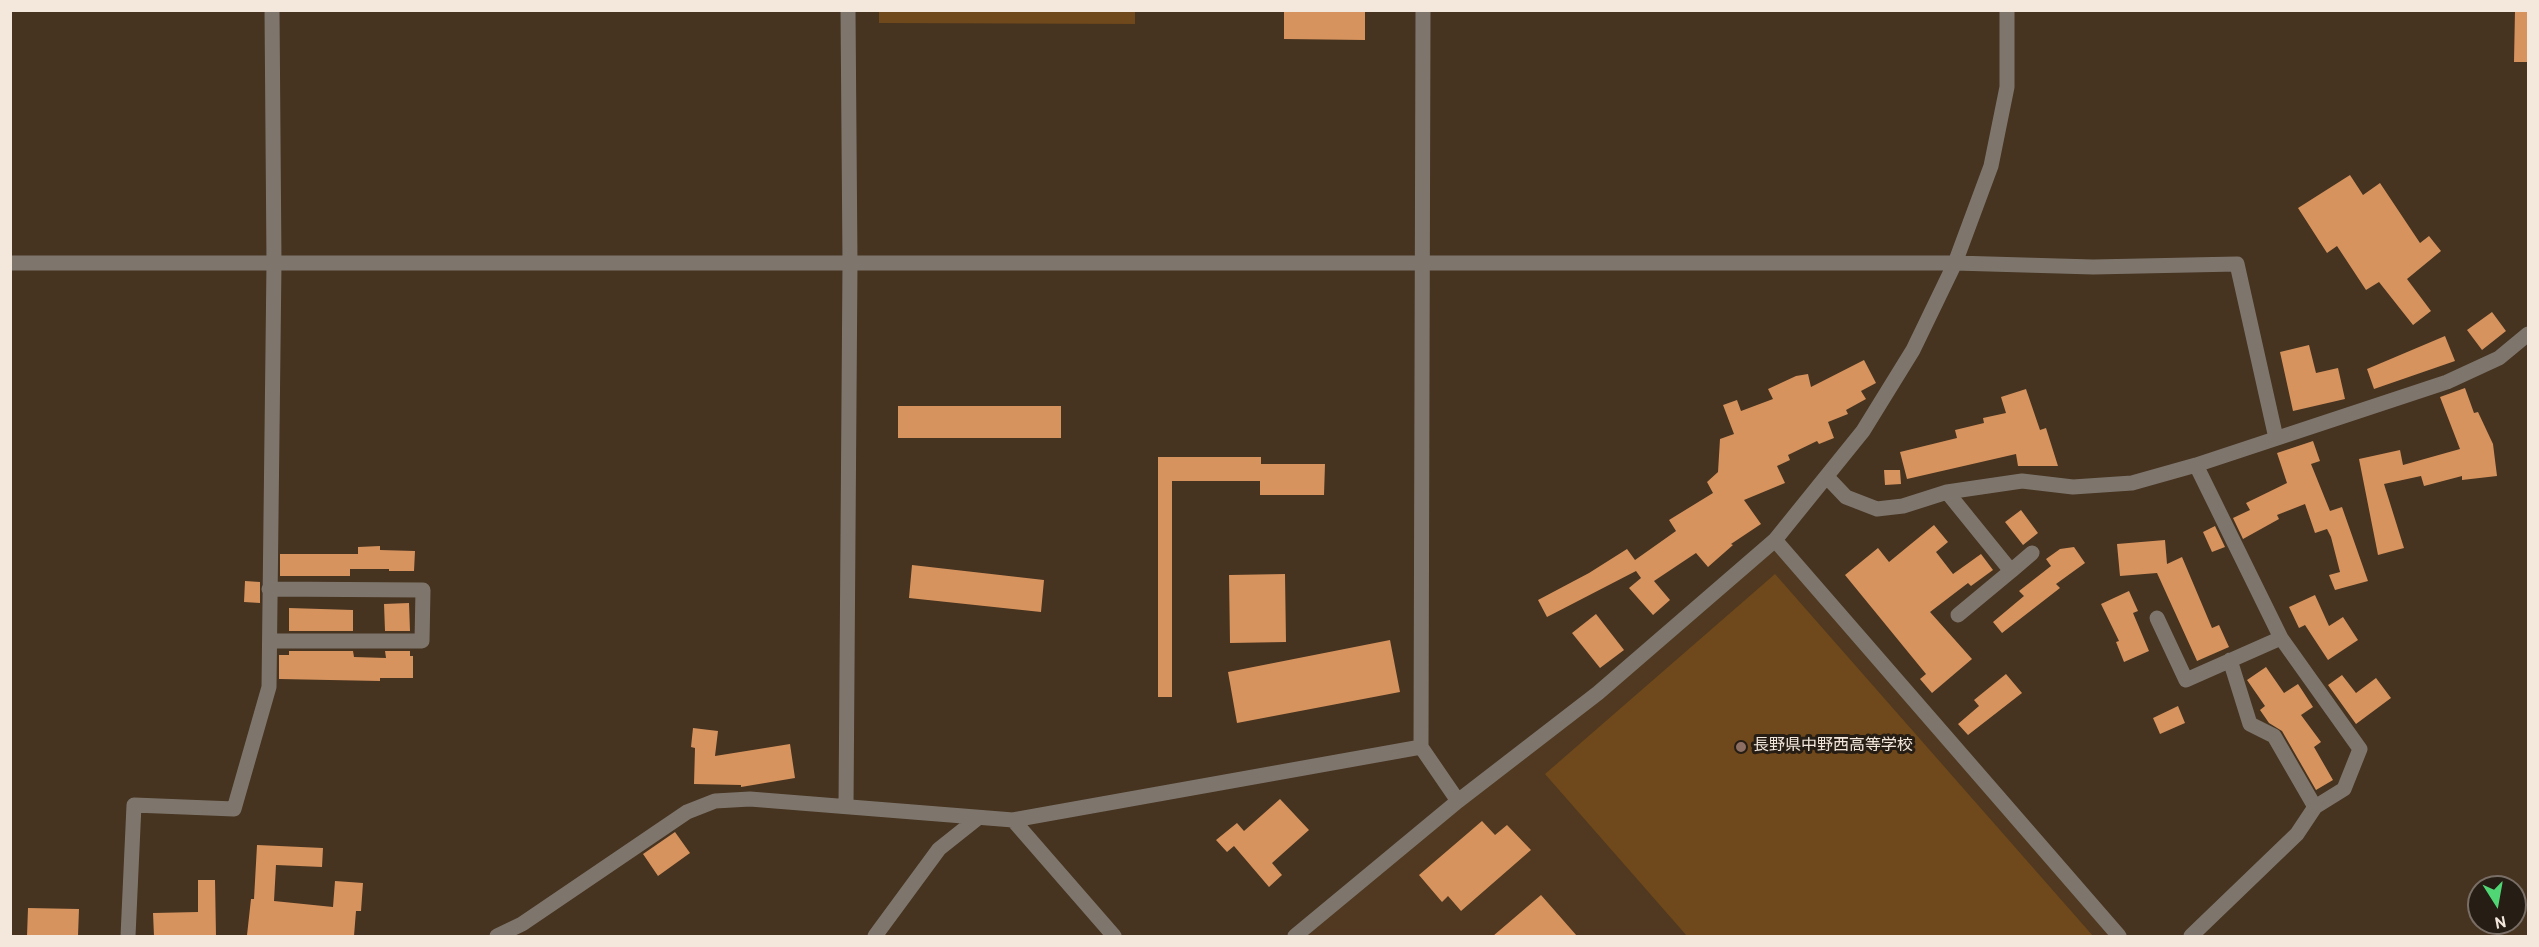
<!DOCTYPE html>
<meta charset="utf-8">
<style>
body{margin:0}
#map{position:relative;width:2539px;height:947px;overflow:hidden;background:#463320;font-family:Overpass,sans-serif}
canvas{display:block}
.frame{position:absolute;inset:0;border:12px solid #f4e8dc;pointer-events:none}
.north{position:absolute;left:2467px;top:875px;width:60px;height:60px;box-sizing:border-box;background:#261d15;border:2px solid #786e65;border-radius:50%;rotate:169deg;font-size:16px;font-weight:700;line-height:24px;text-align:center;color:#f4e8dc}
.north::after{content:'';display:block;margin:auto;width:21px;height:27px;background:#50d674;clip-path:polygon(50% 0,100% 100%,50% 72%,0 100%)}
</style>
<div id="map">
<canvas width="2539" height="947"></canvas>
<div class="frame"></div>
<div class="north">N</div>
</div>
<script>
const ctx = document.querySelector('canvas').getContext('2d');
ctx.lineJoin = 'round';
function fill(path, color) { ctx.fillStyle = color; ctx.fill(path, 'evenodd'); }
function strokePath(path, color, width, dash) { ctx.strokeStyle = color; ctx.lineWidth = width; ctx.lineCap = dash ? 'butt' : 'round'; ctx.setLineDash(dash || []); ctx.stroke(path); }
function drawText(font, color, halo, rows, align = 'center') {
  ctx.font = font + ' Overpass,"Noto Sans JP",sans-serif'; ctx.lineWidth = 6; ctx.setLineDash([]); ctx.textBaseline = 'middle'; ctx.strokeStyle = halo; ctx.fillStyle = color; for (const [text, x, y, turn = 0] of rows) {
    ctx.save(); ctx.translate(x, y); ctx.rotate((+turn || 0) * Math.PI / 180); ctx.textAlign = isNaN(turn) ? turn : align; if (halo) ctx.strokeText(text, 0, 0); ctx.fillText(text, 0, 0); ctx.restore();
  }
}
const built = new Path2D(`
 M1775,540L2119,936H1295Z`);
const green = new Path2D(`
 M879,11H1135V24L879,23Z
 M1775,574L2093,936H1687L1545,774Z`);
const building = new Path2D(`
 M1284,10H1365V40L1284,39Z
 M2515,10H2529V62H2514Z
 M2350,175L2363,195L2380,183L2420,243L2429,236L2441,251L2407,279L2431,311L2413,325L2379,282L2366,290L2337,246L2327,253L2298,208Z
 M2492,312L2506,331L2482,350L2467,330Z
 M2445,336L2455,361L2374,389L2367,369Z
 M2309,345L2316,373L2338,368L2345,399L2293,411L2280,352Z
 M1864,360L1876,383L1861,391L1866,399L1846,410L1848,414L1828,422L1834,438L1819,444L1817,441L1788,455L1790,460L1777,466L1785,483L1744,500L1761,524L1731,544L1733,545L1708,567L1696,553L1654,581L1670,600L1653,615L1629,588L1641,578L1636,571L1547,617L1538,600L1589,573L1627,549L1635,560L1676,531L1669,520L1713,493L1707,482L1718,472L1720,439L1734,434L1723,405L1737,400L1741,411L1773,399L1768,389L1796,376L1808,374L1811,387Z
 M2465,388L2474,413L2478,412L2493,444L2497,476L2462,480V476L2424,486L2421,476L2384,484L2404,548L2378,555L2359,459L2400,450L2403,465L2460,449L2440,397Z
 M2026,389L2040,430L2046,428L2058,466H2018L2016,454L1907,479L1900,452L1957,438L1955,430L1984,423L1983,418L2006,413L2001,397Z
 M898,406H1061V438H898Z
 M2313,441L2320,461L2311,464L2330,511L2342,507L2368,581L2335,590L2329,575L2340,572L2331,537L2327,529L2315,533L2305,504L2277,515L2279,519L2243,539L2233,518L2250,510L2246,503L2287,483L2277,453Z
 M1158,457H1261V464H1325L1324,495H1260V481H1172V697H1158Z
 M1884,470H1900L1901,484L1885,485Z
 M2021,510L2038,533L2023,545L2005,522Z
 M1934,525L1948,542L1936,552L1953,574L1981,554L1993,570L1971,586L1968,583L1930,612L1972,659L1932,693L1920,679L1926,674L1845,575L1878,548L1889,562Z
 M2215,526L2225,547L2212,552L2203,532Z
 M2165,540L2167,564L2182,557L2212,628L2219,625L2229,647L2197,661L2157,573L2120,576L2117,544Z
 M380,546V550L415,551L414,571H389V569H350V576H280V554H358V547Z
 M2074,547L2085,563L2056,584L2060,588L2002,633L1993,622L2024,596L2019,591L2051,566L2046,559L2060,549Z
 M912,565L1044,580L1041,612L909,598Z
 M1285,574L1286,642L1230,643L1229,575Z
 M245,581L260,582V603L244,602Z
 M2129,591L2138,611L2133,613L2149,651L2124,662L2116,642L2119,641L2101,604Z
 M2315,595L2329,626L2343,617L2358,640L2328,660L2305,625L2299,628L2289,607Z
 M409,603L410,631H385L384,604Z
 M289,608L353,610V631H289Z
 M1596,614L1624,650L1600,668L1572,633Z
 M1390,640L1400,692L1237,723L1228,672Z
 M289,651H353L354,657L386,658L385,651H410V656H413V678H380V681L279,679V655H289Z
 M2266,667L2284,693L2298,684L2313,707L2301,715L2321,742L2314,747L2333,780L2316,790L2282,731L2269,723L2260,710L2265,706L2247,680Z
 M2006,674L2022,693L1968,735L1958,724L1979,706L1974,700Z
 M2342,675L2356,693L2376,678L2391,698L2356,724L2328,685Z
 M2178,706L2185,723L2160,734L2153,718Z
 M693,728L718,731L715,756L790,744L795,778L741,787V785L694,784L695,748L691,747Z
 M1280,799L1309,830L1272,863L1282,875L1269,887L1234,846L1227,852L1216,840L1237,823L1244,831Z
 M1482,821L1495,835L1507,825L1531,850L1461,911L1448,896L1442,902L1419,875Z
 M675,832L690,853L658,876L643,854Z
 M257,845L323,848L322,867L276,865L274,901L333,907L335,881L363,883L361,911H356L354,936L247,935L251,899H254Z
 M198,880H215L216,936H154L153,913L198,912Z
 M1541,895L1577,936H1493Z
 M28,908L79,909L78,936H27Z`);
const minor = new Path2D(`
 M10,263H1955L2093,267L2237,264L2276,438
 M1827,477L1846,497L1877,509L1903,506L1947,492L2022,481L2073,487L2132,483L2196,465L2447,382L2499,358L2528,334
 M1947,492L2011,571L1958,615
 M1775,540L2119,936
 M2011,571L2032,553
 M269,589L423,590L422,641H270
 M2157,618L2186,680L2281,638
 M2230,660L2250,724L2274,736L2315,807
 M1421,747L1423,10
 M846,806L850,263L848,10
 M1013,820L1114,936
 M128,936L134,805L234,809L269,687L274,263L272,10
 M497,936L522,924L687,812L715,801L750,799L1013,820L1421,747L1458,801
 M875,936L939,849L978,818
 M1295,936L1458,801L1598,693L1775,540L1863,431L1913,350L1955,263L1991,166L2007,87V10
 M2191,936L2297,834L2315,807L2344,789L2360,749L2281,638L2196,465`);
const markers = [
 [1741,747,6,"#8d6e63"]
];
const poiNames = [
 ["長野県中野西高等学校",1753,747]
];
fill(built, '#503920');
fill(green, '#6f481b');
fill(building, '#d6935e');
strokePath(minor, '#7e766c', 15);
for (const [x, y, r, color] of markers) { const dot = new Path2D(); dot.arc(x, y, r, 0, 2 * Math.PI); ctx.fillStyle = color; ctx.fill(dot); strokePath(dot, '#261d15', 2); }
drawText('16px', '#f4e8dc', '#261d15', poiNames, 'left');
</script>
